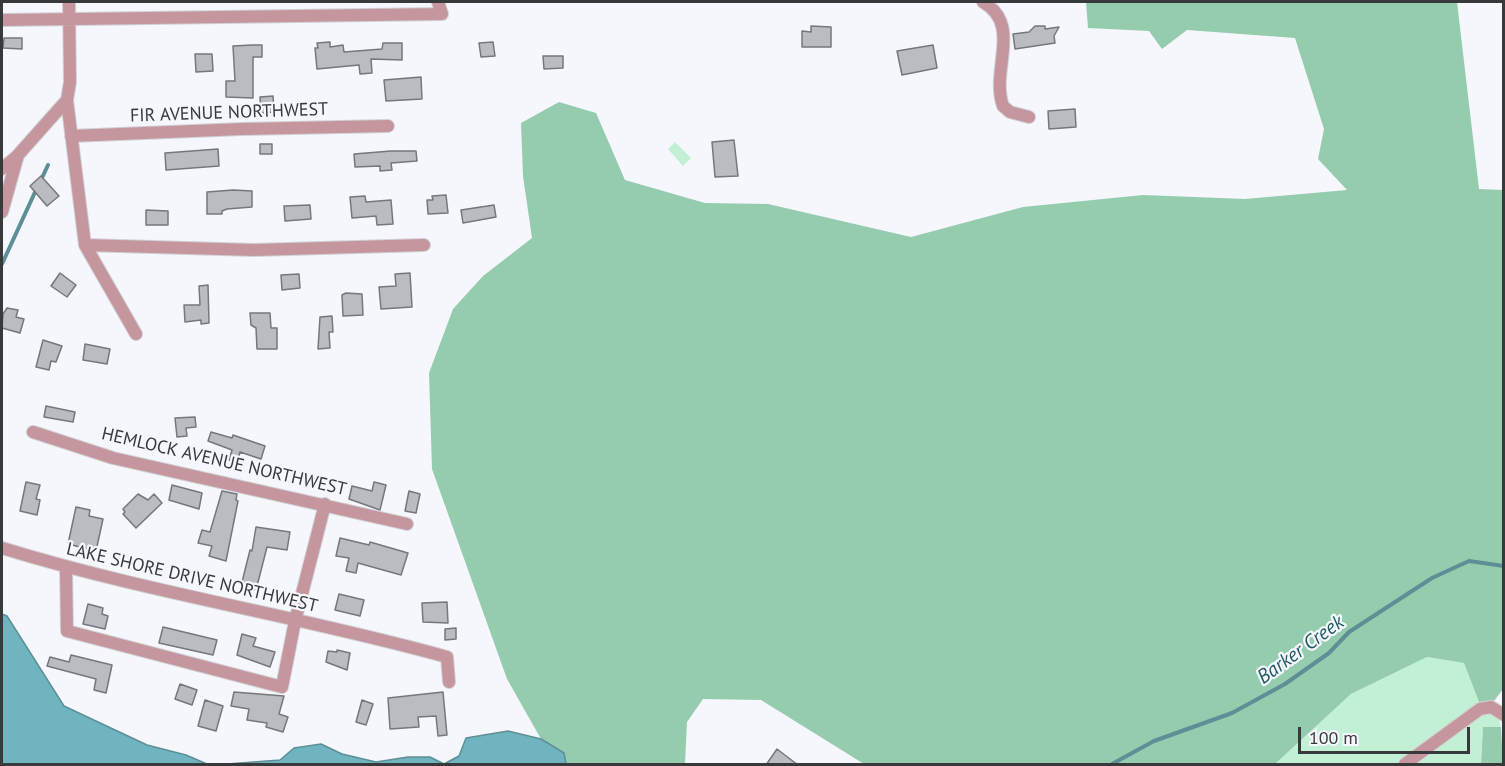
<!DOCTYPE html>
<style>
body{margin:0}
#map{position:relative;width:1505px;height:766px;overflow:hidden;background:#f5f7fc;font-family:"PT Sans",sans-serif}
canvas{display:block}
.frame{position:absolute;inset:0;border:3px solid #38393b;pointer-events:none}
.scale{position:absolute;left:1298px;top:727px;width:172px;height:27px;box-sizing:border-box;border:3px solid #38393b;border-top:0;padding-left:8px;font-size:18px;line-height:21px;white-space:nowrap;color:#38393b;-webkit-text-stroke:4px #f5f7fc;paint-order:stroke}
</style>
<div id="map">
<canvas width="1505" height="766"></canvas>
<div class="frame"></div>
<div class="scale">100 m</div>
</div>
<script>
const ctx = document.querySelector('canvas').getContext('2d');
ctx.lineJoin = 'round';
function fill(path, color) { ctx.fillStyle = color; ctx.fill(path, 'evenodd'); }
function strokePath(path, color, width, dash) { ctx.strokeStyle = color; ctx.lineWidth = width; ctx.lineCap = dash ? 'butt' : 'round'; ctx.setLineDash(dash || []); ctx.stroke(path); }
function drawText(font, color, halo, rows, align = 'center') {
  ctx.font = font + ' "PT Sans",sans-serif'; ctx.lineWidth = 4.5; ctx.setLineDash([]); ctx.textBaseline = 'middle'; ctx.strokeStyle = halo; ctx.fillStyle = color; for (const [text, x, y, turn = 0] of rows) {
    ctx.save(); ctx.translate(x, y); ctx.rotate((+turn || 0) * Math.PI / 180); ctx.textAlign = isNaN(turn) ? turn : align; if (halo) ctx.strokeText(text, 0, 0); ctx.fillText(text, 0, 0); ctx.restore();
  }
}
const green = new Path2D(`
 M675,142L691,158L683,166L668,149Z
 M1427,657L1464,663L1479,702L1494,701L1501,727H1483L1481,764H1275L1351,694Z`);
const forest = new Path2D(`
 M1086,2H1457L1479,189L1503,190V689L1494,701L1479,702L1464,663L1427,657L1351,694L1275,764H864L761,700L703,699L687,722L685,764H566L564,753L541,739L507,679L432,469L429,373L453,309L483,276L532,238L523,176L521,123L559,102L596,113L625,180L705,203L768,204L911,237L1023,207L1143,195L1245,199L1347,190L1318,159L1324,129L1295,38L1187,30L1162,49L1149,31L1088,28Z
 M1483,727H1501L1503,764H1481Z`);
const water = new Path2D(`
 M2,614L7,616L64,706L147,745L186,755L207,764H2Z
 M508,731L541,739L564,753L566,764H227L280,760L294,748L321,744L342,754L376,762L408,757H430L444,764L459,756L466,738Z`);
const stream = new Path2D(`
 M41,180L48,165
 M2,264L36,190
 M1112,764L1154,741L1232,713L1285,684L1329,653L1349,632L1432,578L1469,561L1504,566`);
const building = new Path2D(`
 M811,26L831,27V47H802V31L811,32Z
 M1035,26H1045V29L1059,27L1054,36L1055,43L1015,49L1013,34L1029,32Z
 M4,38H22V49L3,48Z
 M330,42V47L343,45L344,52L382,49L383,43H402V60L371,59L372,73L360,74L359,65L317,69L315,48H318L317,43Z
 M493,42L495,56L481,57L479,43Z
 M252,45H262V57H253V98L226,97V81H235L233,46Z
 M933,45L937,68L902,75L897,51Z
 M195,54H212L213,71L196,72Z
 M543,56H563V68L544,69Z
 M421,77L422,99L386,101L384,80Z
 M273,96L274,112L261,113L260,97Z
 M1075,109L1076,127L1049,129L1048,111Z
 M734,140L738,176L715,177L712,142Z
 M260,144H272V154H260Z
 M218,149L219,166L166,170L165,153Z
 M391,151H416L417,161L391,163L392,170L380,171V166L355,167L354,154Z
 M41,176L59,196L47,206L30,186Z
 M233,190L252,191V207L227,209L222,211V214H207V192Z
 M446,195L448,213L428,214L427,200H433L432,196Z
 M365,196L366,202L391,200L393,224L377,225L376,216L352,218L350,197Z
 M310,205L311,219L285,221L284,206Z
 M494,205L496,217L463,223L461,210Z
 M146,210L168,211V225H146Z
 M60,273L76,285L67,297L51,286Z
 M410,273L412,307L381,309L379,287L396,286L395,274Z
 M299,274L300,288L282,290L281,275Z
 M208,285L209,323L201,324V320L185,322L184,305H200L199,286Z
 M346,293L362,294L363,315L343,316L342,295Z
 M7,308L18,310L16,317L24,319L20,333L2,328L3,314Z
 M250,313H270L271,328H277V349H257L256,328L251,325Z
 M332,316L333,332H329L330,348L318,349L320,317Z
 M43,340L62,346L56,362L51,361L49,370L36,367Z
 M85,344L110,349L107,364L83,360Z
 M46,406L75,412L73,422L44,417Z
 M195,417L196,427L186,428L187,436L177,437L175,418Z
 M211,432L232,438L233,435L265,446L261,459L240,452L237,463L229,460L232,450L208,441Z
 M26,482L40,485L36,499L40,500L37,515L20,511Z
 M374,482L386,485L380,510L349,499L352,486L372,491Z
 M172,485L202,493L199,509L169,500Z
 M222,491L237,494L236,500L238,501L226,561L209,556L212,546L198,543L202,530L210,532Z
 M409,491L420,494L416,513L405,511Z
 M138,494L148,500L154,494L162,503L136,528L123,514L125,512L123,509Z
 M76,507L90,510L89,516L103,519L96,551L68,544Z
 M256,527L290,532L287,550L267,547L256,590L241,586L250,550L252,551Z
 M340,538L369,545L370,542L408,553L401,575L358,563L356,573L346,571L349,558L336,556Z
 M339,594L364,600L360,616L335,610Z
 M447,602L448,623L423,622L422,603Z
 M88,604L103,608L102,614L108,616L105,629L83,624Z
 M163,627L217,640L213,655L159,643Z
 M456,628V639L445,640V629Z
 M242,634L256,638L253,646L275,652L270,667L237,655Z
 M337,650L350,653L347,670L326,662L328,651L337,652Z
 M71,655L112,665L106,693L94,690L96,679L47,666L50,657L69,662Z
 M180,684L197,690L192,705L175,699Z
 M234,692L284,696L279,714L288,717L283,732L266,727L267,723L247,720L249,709L231,706Z
 M443,692L447,735L438,736L436,716L418,717L419,727L390,729L388,698Z
 M205,700L223,706L216,731L198,726Z
 M362,700L373,704L366,725L356,722Z
 M777,749L798,765H766Z`);
const minor = new Path2D(`
 M983,2C1023,25 990,70 1003,106L1010,112L1029,117
 M2,20L442,14L438,2
 M67,100L85,245L136,334
 M71,136L242,129L388,126
 M2,169L17,156
 M2,212L18,155L67,100L70,82L69,2
 M85,245L254,250L424,245
 M33,432L113,458L407,524
 M2,548C148,593 300,616 447,657L449,682
 M66,568L67,631L282,687L295,621L325,504
 M1405,764L1480,709L1491,707L1504,715`);
const streetNames = [
 ["FIR AVENUE NORTHWEST",229,113,-2],
 ["HEMLOCK AVENUE NORTHWEST",224,462,13],
 ["LAKE SHORE DRIVE NORTHWEST",192,578,13]
];
const waterNames = [
 ["Barker Creek",1301,650,-36]
];
fill(green, '#c1f0d5');
fill(forest, '#95ccae');
fill(water, '#6fb4be');
strokePath(water, '#5e8f97', 1.5);
strokePath(stream, '#5e8f97', 4);
fill(building, '#babcc1');
strokePath(building, '#75777b', 1.5);
strokePath(minor, '#cfd1d5', 14);
strokePath(minor, '#c6969e', 12);
drawText('18px', '#38393b', '#f5f7fc', streetNames);
drawText('italic 20px', '#1f5961', '#f5f7fc', waterNames);
</script>
